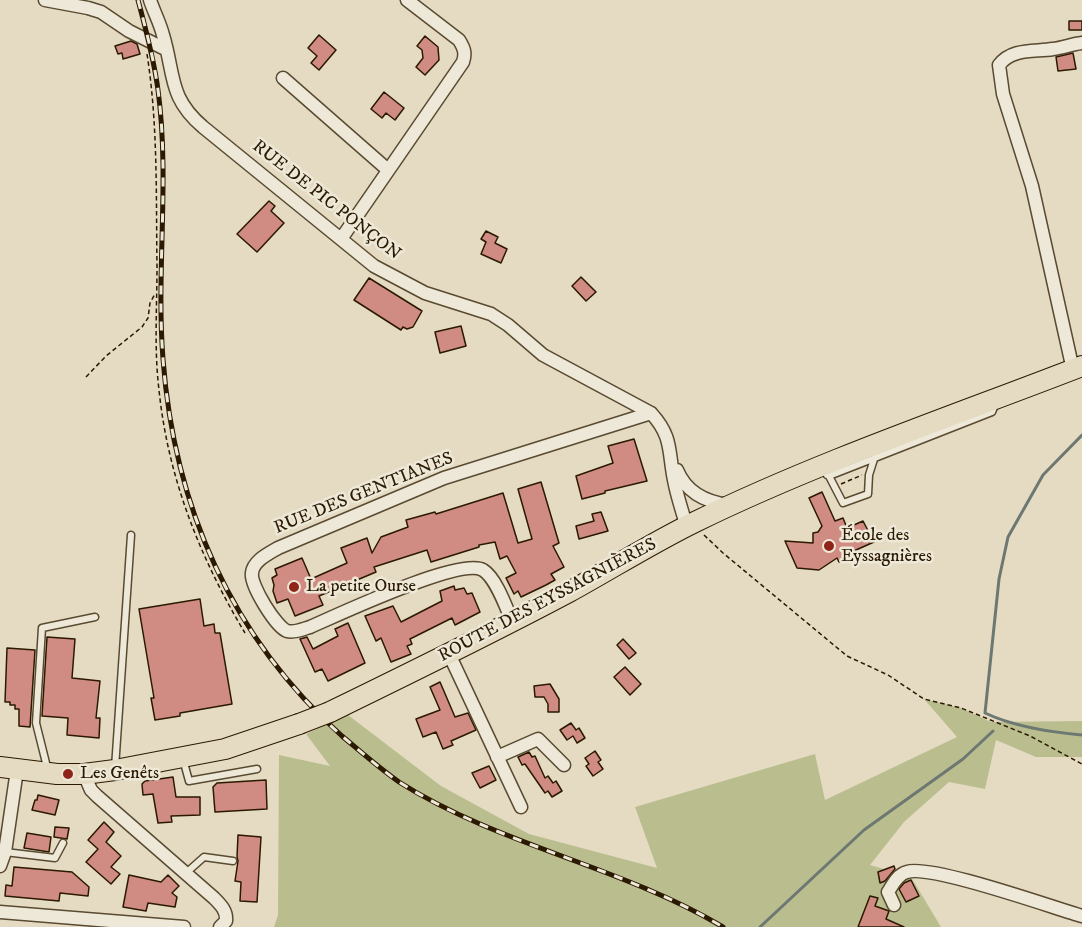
<!DOCTYPE html>
<meta charset="utf-8">
<style>
body{margin:0}
canvas{display:block;background:#e4dbc2}
</style>
<canvas width="1082" height="927"></canvas>
<script>
const ctx = document.querySelector('canvas').getContext('2d');
ctx.lineJoin = 'round';
function fill(path, color) { ctx.fillStyle = color; ctx.fill(path, 'evenodd'); }
function strokePath(path, color, width, dash) { ctx.strokeStyle = color; ctx.lineWidth = width; ctx.lineCap = dash ? 'butt' : 'round'; ctx.setLineDash(dash || []); ctx.stroke(path); }
function drawText(font, color, halo, rows, align = 'center') {
  ctx.font = font + ' "IM FELL DW Pica",serif'; ctx.lineWidth = 5; ctx.setLineDash([]); ctx.textBaseline = 'middle'; ctx.strokeStyle = halo; ctx.fillStyle = color; for (const [text, x, y, turn = 0] of rows) {
    ctx.save(); ctx.translate(x, y); ctx.rotate((+turn || 0) * Math.PI / 180); ctx.textAlign = isNaN(turn) ? turn : align; if (halo) ctx.strokeText(text, 0, 0); ctx.fillText(text, 0, 0); ctx.restore();
  }
}
const green = new Path2D(`
 M924,699L961,708L991,722L1082,721V757H1036L996,740L985,789L949,782L904,822L870,865L911,877L941,927H274L278,915L279,755L330,766L306,734L348,715L441,786L529,834L657,868L635,807L815,754L825,800L957,737Z`);
const stream = new Path2D(`
 M1082,435L1043,475L1008,537L999,579L985,713C1015,727 1049,732 1082,735
 M760,927L864,830L963,759L993,731`);
const building = new Path2D(`
 M1069,21H1082V30H1069Z
 M319,35L336,50L319,70L311,63L317,56L308,48Z
 M425,36L438,47L439,60L425,75L416,67L423,58L422,50L417,46Z
 M131,41L137,44L140,54L123,59L122,53L118,54L115,46Z
 M1073,53L1076,69L1058,71L1056,57Z
 M384,92L404,108L395,120L386,113L382,118L371,109Z
 M269,201L275,206L271,211L284,223L257,252L237,234Z
 M486,231L498,237L495,243L507,249L501,263L481,254L486,242L481,239Z
 M581,277L596,292L586,301L572,286Z
 M369,278L422,311L413,327L407,329L403,327L401,330L354,300Z
 M461,326L466,346L440,353L435,332Z
 M634,439L647,481L605,491V493L582,499L576,476L613,463L608,446Z
 M541,482L559,543L553,546L564,567L551,574L555,580L546,585L521,597L518,591L514,594L506,578L516,573L507,556L500,559L495,542L479,545V547L431,562L427,550L374,567L376,572L319,596L323,605L295,616L288,599L277,603L273,591L274,585L272,578L277,575L275,569L302,558L311,579L347,563L341,548L367,538L372,553L381,537L408,527L406,520L435,512L436,514L503,493L518,543L532,539L518,489Z
 M822,492L835,521L843,518L847,528L863,521L874,542L847,554L848,558L839,562L837,558L819,570L797,568L785,541L813,543V533L818,532L822,526L809,498Z
 M601,512L608,531L579,539L576,526L594,521L592,514Z
 M454,586L455,590L464,588L467,594L472,593L480,612L455,625L452,618L410,639L412,644L407,646L411,654L391,662L381,638L376,641L365,616L393,606L401,622L442,601L440,591Z
 M200,599L204,626L214,624L215,633H220L232,704L180,713V716L155,720L151,698H154L139,609Z
 M348,623L365,663L328,681L322,669L315,672L300,639L307,637L313,649L338,636L335,629Z
 M47,637L75,639L72,678L100,681L96,718H100L99,738L67,735L68,718L42,716Z
 M623,639L636,653L629,659L617,645Z
 M7,648L35,650L30,727L19,726V709H15V705H10V702H5Z
 M625,667L641,684L630,695L614,677Z
 M440,682L455,717L468,713L476,730L451,741L453,745L443,749L436,732L423,737L416,719L440,710L430,687Z
 M550,684L559,699V712H548V704L544,697H535L534,686Z
 M571,723L576,730L579,728L585,738L577,743L573,736L567,740L560,730Z
 M595,751L601,760L598,762L603,769L593,776L586,766L589,764L585,758Z
 M529,752L532,757L535,756L545,778L548,776L553,783L556,781L562,791L552,797L548,791L545,793L525,764L522,765L518,757Z
 M489,766L496,780L480,788L472,773Z
 M173,777L176,797H200V815L171,816L172,822L158,823L153,794L143,795L142,784L145,781Z
 M266,780L267,809L215,812L213,787L217,783Z
 M38,795L59,800L55,815L32,810L35,800H37Z
 M104,822L114,832L106,842L121,856L111,867L120,874L111,884L86,862L98,849L88,840Z
 M55,827L69,828L67,839L54,837Z
 M27,833L51,837L49,852L24,848Z
 M238,835L261,837L257,902L240,901L241,882L235,881L238,861L237,857Z
 M894,866L895,869L885,881L880,883L878,872Z
 M14,867L72,872L89,887L88,896L60,893L59,901L5,896L6,885L12,886Z
 M129,875L161,882L168,875L179,886L172,893L177,897L175,907L148,903L146,911L123,907Z
 M911,880L919,896L906,902L899,889L904,883Z
 M870,896L878,898L875,906L889,911L886,919L904,927H858Z`);
const path = new Path2D(`
 M147,54C158,124 156,196 157,267C157,308 154,349 159,390C168,478 200,558 245,633
 M86,377L106,356L142,327L148,318L150,303L155,294
 M841,484L862,475
 M704,535L723,553L847,656L888,675L924,699L961,708L1030,736L1082,764`);
const service = new Path2D(`
 M827,475L829,476L843,503L868,494L869,475L875,456
 M829,476L992,412L995,405
 M183,759L189,781L257,769
 M115,768L131,535
 M45,770L46,763L36,723L42,628L95,617
 M5,852L55,858L63,843
 M186,873L204,857L233,861`);
const minor = new Path2D(`
 M45,0L88,8L101,12L129,31L165,49
 M150,0C154,12 160,23 163,35C175,75 168,97 203,127L374,266L425,293L491,314L508,325L543,355L651,413C673,437 668,451 674,480C677,496 682,511 687,527
 M283,78L388,170
 M341,239L463,62C466,53 464,48 459,40L407,0
 M1073,370L1032,186L1003,94L999,65C1012,48 1034,52 1053,49C1063,48 1072,44 1082,43
 M677,470C686,492 705,502 729,505
 M512,621C506,607 496,578 483,570C460,557 338,615 310,627C303,629 295,633 287,631C276,627 250,585 252,573C253,561 268,554 278,548L444,478L651,413
 M449,654L521,807
 M497,757L538,739L564,765
 M84,774L91,790L97,796L214,898C221,905 227,911 226,921L220,927
 M0,866L5,852L17,770
 M894,905L888,892C893,884 898,874 907,872C930,864 1051,907 1082,916
 M0,912L184,927`);
const primary = new Path2D(`
 M330,712C410,673 490,634 569,592C611,569 652,543 695,522C820,461 953,416 1082,366
 M0,767L57,774H84L115,770L225,749L299,724`);
const rail = new Path2D(`
 M138,0C146,30 154,59 158,90C170,179 156,270 163,359C174,506 231,637 342,736C361,752 379,768 399,782C500,846 621,866 723,927`);
const primaryBridge = new Path2D(`
 M299,724L330,712`);
const markers = [
 [829,546,6,"#8f2418"],
 [294,587,6,"#8f2418"],
 [68,774,6,"#8f2418"]
];
const streetNames = [
 ["RUE DE PIC PONÇON",326,201,38],
 ["RUE DES GENTIANES",364,494,-22],
 ["ROUTE DES EYSSAGNIÈRES",548,601,-28]
];
const poiNames = [
 ["École des",841,536],
 ["Eyssagnières",841,557],
 ["La petite Ourse",306,587],
 ["Les Genêts",80,774]
];
fill(green, '#babe8f');
strokePath(stream, '#6e7872', 3);
fill(building, '#d08c82');
strokePath(building, '#2b1901', 1.5);
strokePath(service, '#594a31', 9);
strokePath(minor, '#594a31', 15);
strokePath(primary, '#2b1901', 22);
strokePath(path, '#2b1901', 1.5, [4.5, 3]);
strokePath(service, '#ede8d7', 6);
strokePath(minor, '#ede8d7', 12);
strokePath(primary, '#e4dbc2', 20);
strokePath(rail, '#2b1901', 5);
strokePath(rail, '#ede8d7', 3, [9]);
strokePath(primaryBridge, '#2b1901', 22, []);
strokePath(primaryBridge, '#e4dbc2', 20);
for (const [x, y, r, color] of markers) { const dot = new Path2D(); dot.arc(x, y, r, 0, 2 * Math.PI); ctx.fillStyle = color; ctx.fill(dot); strokePath(dot, '#ede8d7', 2); }
drawText('18px', '#2b1901', '#ede8d7', streetNames);
drawText('18px', '#2b1901', '#ede8d7', poiNames, 'left');
</script>
